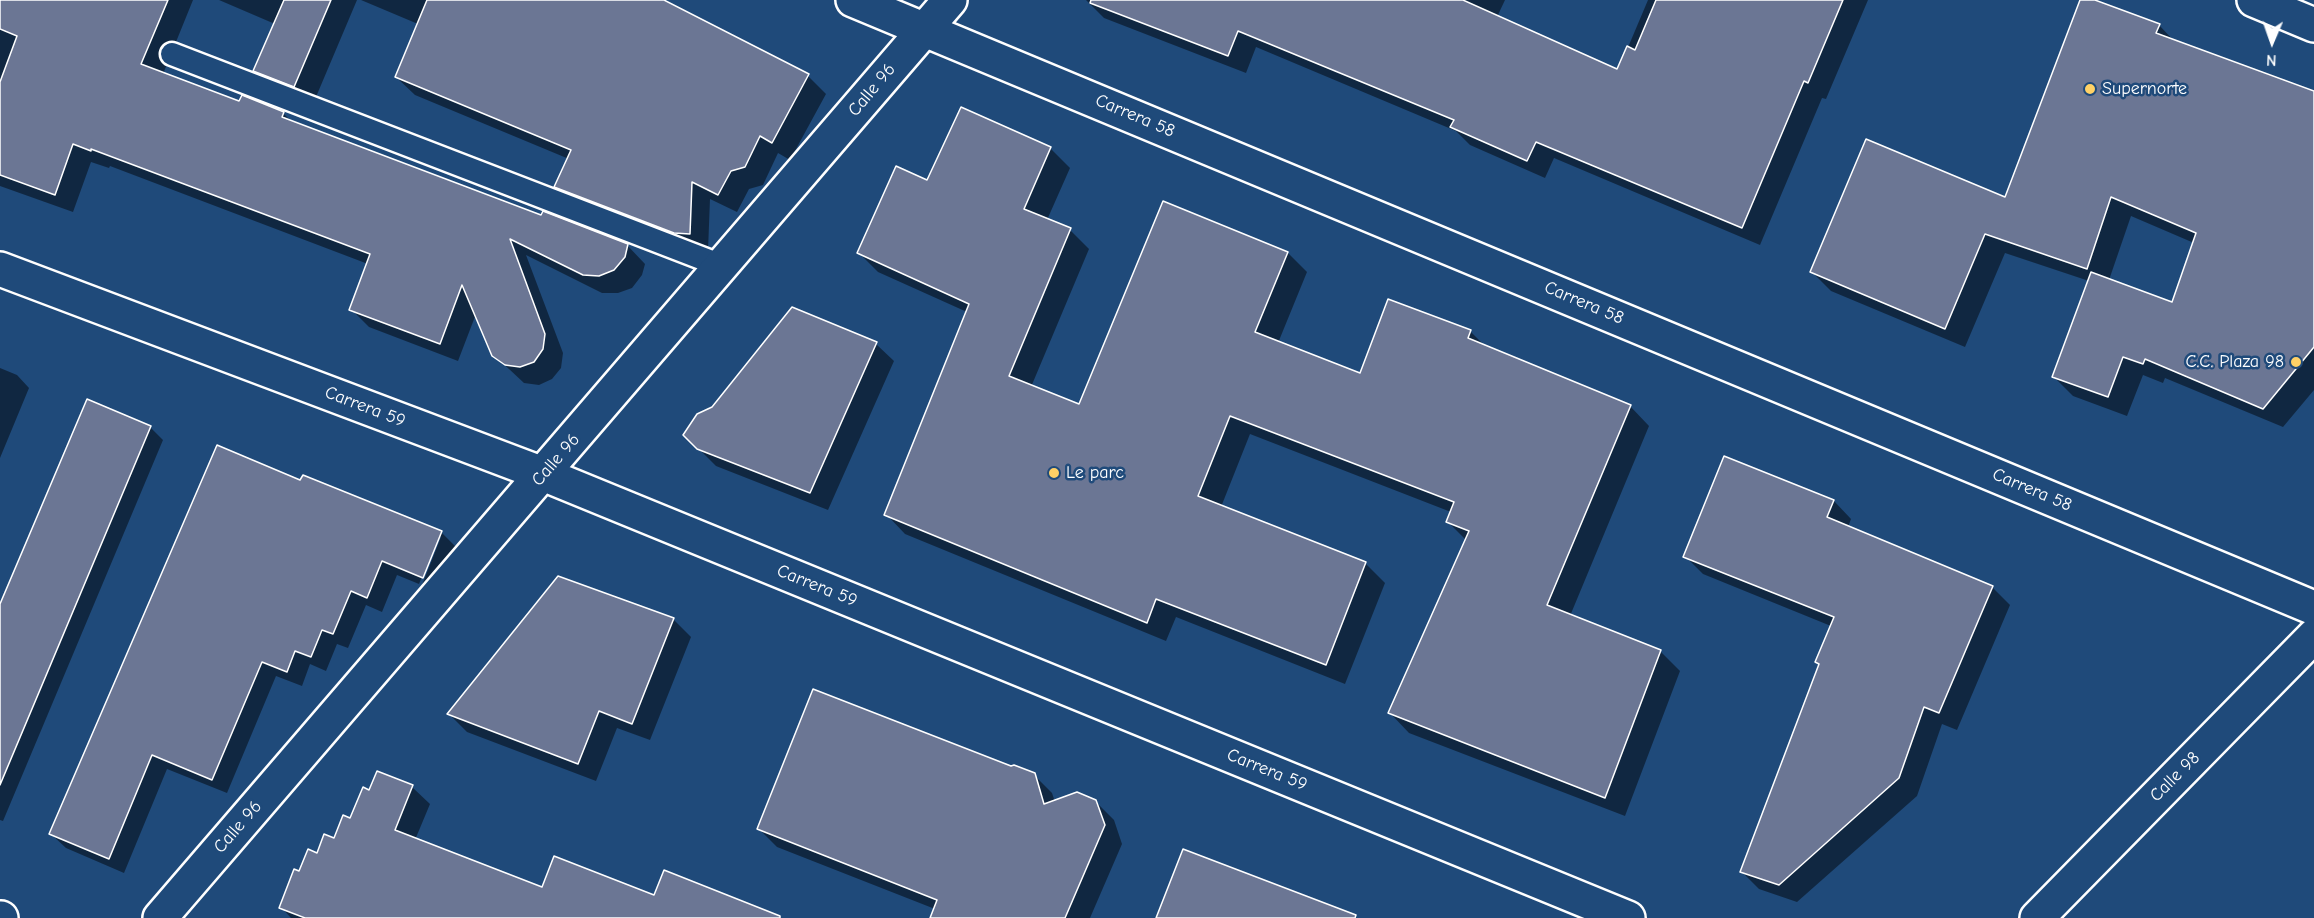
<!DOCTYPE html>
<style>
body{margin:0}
#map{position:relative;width:2314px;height:918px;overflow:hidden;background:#1f4a7a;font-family:"Comic Neue",sans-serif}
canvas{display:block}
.north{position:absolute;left:2242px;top:12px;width:60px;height:60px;-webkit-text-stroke:4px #1f4a7a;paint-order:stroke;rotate:182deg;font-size:16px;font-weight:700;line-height:24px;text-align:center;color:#fff}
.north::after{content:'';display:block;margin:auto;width:21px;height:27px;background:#fff;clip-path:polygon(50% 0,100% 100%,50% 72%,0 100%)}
</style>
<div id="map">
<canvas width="2314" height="918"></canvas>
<div class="north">N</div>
</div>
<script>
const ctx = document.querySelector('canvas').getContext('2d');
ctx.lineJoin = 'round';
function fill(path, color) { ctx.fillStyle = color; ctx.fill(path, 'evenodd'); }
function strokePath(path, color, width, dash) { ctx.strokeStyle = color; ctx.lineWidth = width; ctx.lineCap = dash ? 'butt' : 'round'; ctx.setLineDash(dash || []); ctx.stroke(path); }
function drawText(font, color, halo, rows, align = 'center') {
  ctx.font = font + ' "Comic Neue",sans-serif'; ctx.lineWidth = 5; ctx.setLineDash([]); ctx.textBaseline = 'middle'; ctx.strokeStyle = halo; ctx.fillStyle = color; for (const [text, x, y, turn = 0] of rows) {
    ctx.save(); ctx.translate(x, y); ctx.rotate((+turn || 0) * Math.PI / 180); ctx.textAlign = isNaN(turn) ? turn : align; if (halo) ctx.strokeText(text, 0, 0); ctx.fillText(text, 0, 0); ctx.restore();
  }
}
const shadow = new Path2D(`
 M0,0H193L163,74L240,103L283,113L292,122L542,217L627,245L645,264L642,275L632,288L618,293H602L526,255L563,353L561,368L552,379L539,385L524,383L494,355L476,314L458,361L369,327L351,309L368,264L110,166L109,168L91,162L73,212L0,186Z
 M219,0H357L313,104L273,88L255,70L275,24Z
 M361,0H661L808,76L826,94L790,160L778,153L763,185L749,189L737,212L710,199L708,251L574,205L556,187L569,159L415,95L396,77L418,24Z
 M1086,0H1505L1497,17L1618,71L1648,0H1868L1826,99L1822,98L1760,245L1554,158L1545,178L1470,145L1456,131L1256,47L1246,73L1104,18Z
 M2082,0H2090L2159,25L2175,42L2314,93V390L2283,427L2165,378L2163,383L2143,375L2127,416L2073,396L2053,376L2089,281L2005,253L1965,347L1831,291L1812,272L2006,199ZM2131,216L2194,243L2173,304L2109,280Z
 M961,109L1050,148L1070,168L1047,220L1070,230L1089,249L1031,387L1080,406L1288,253L1307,272L1278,343L1361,375L1470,331L1485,346L1630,406L1649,426L1570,616L1660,651L1680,671L1625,816L1409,733L1390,713L1467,541L1447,521L1451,512L1250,434L1221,507L1365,563L1385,583L1345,684L1176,617L1166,641L905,534L886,514L967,312L878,272L859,253L928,182Z
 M793,309L876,344L894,361L828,510L716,466L685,435L712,409Z
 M0,368L17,375L29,388L0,458Z
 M150,427L163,440L3,821L0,820V607Z
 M1725,458L1834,501L1851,519L1848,527L1992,587L2010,605L1957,730L1942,724L1917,796L1797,902L1759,889L1741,871L1820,665L1816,662L1831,626L1703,574L1685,556Z
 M301,482L441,532L456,547L438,592L422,585L441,537H438L419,584L397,575L382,612L366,605L348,648L337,644L326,671L310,664L302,686L276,676L227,793L167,769L124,873L66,848L51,834Z
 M673,619L691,637L650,740L617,728L596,781L467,732L449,714Z
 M378,773L412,787L430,804L415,840L542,889L655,897L746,918H291L281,907L300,874L335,840L351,820L370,792Z
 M1034,775L1052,793L1055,802L1095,801L1114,820L1122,844L1090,918H941L935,909L777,847L759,829Z`);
const building = new Path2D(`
 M0,0H168L141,64L239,101L242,95L284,112L282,117L541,215L543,211L628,244L625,257L614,270L599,276L583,275L510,239L545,334L543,349L534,362L520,367L505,365L492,356L462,285L440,344L349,310L370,254L91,149V151L73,144L55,195L0,175V82L17,36L0,29Z
 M284,0H331L294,87L253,71Z
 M427,0H664L809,74L772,143L760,136L745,167L731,171L718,195L692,182L690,234L674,233L554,187L571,150L395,77Z
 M1091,0H1463L1617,69L1627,46L1635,50L1656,0H1843L1808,83L1804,81L1742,228L1536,142L1527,161L1450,127L1454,120L1238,31L1228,56L1090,3Z
 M2080,0H2095L2160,24L2156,33L2314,91V347L2263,409L2145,359L2143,364L2123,357L2108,397L2052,377L2091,272L2172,302L2196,233L2111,197L2087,269L1985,234L1945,329L1810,272L1866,139L2005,197Z
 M961,107L1051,147L1024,209L1071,228L1009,376L1079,404L1163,201L1288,252L1255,332L1360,373L1388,299L1471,330L1468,338L1631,405L1547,605L1661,650L1605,798L1388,713L1469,531L1446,522L1454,502L1230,416L1198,496L1366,562L1326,665L1156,599L1147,623L884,515L969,304L857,253L896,166L927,180Z
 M792,307L877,342L810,493L697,449L683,435L697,414L712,407Z
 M87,399L151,426L0,785V604Z
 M217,445L300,480L303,475L442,531L423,578L382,561L367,598L351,591L333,634L322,630L311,657L295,651L287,672L262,662L212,780L152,755L109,859L49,834Z
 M1724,456L1834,500L1827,517L1993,586L1939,713L1924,707L1899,778L1779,885L1740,872L1819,664L1815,662L1834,617L1683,557Z
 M558,576L674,618L632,724L599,711L578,764L447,714Z
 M813,689L1011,766L1014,765L1035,773L1044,804L1077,792L1096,800L1105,825L1065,918H930L937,900L757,829Z
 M377,771L413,785L395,830L542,887L554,856L654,895L664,870L780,916V918H305L279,908L294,869L299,871L308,849L317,853L324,834L334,838L343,815L350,818L363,787L369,790Z
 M1183,849L1356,915L1355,918H1156Z`);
const service = new Path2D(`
 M172,54L722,266`);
const minor = new Path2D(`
 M853,0L2314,608
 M2254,0L2314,25
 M0,269L543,474L1628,918
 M160,918L950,0`);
const tertiary = new Path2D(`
 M0,918H1
 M2037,918L2314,636`);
const markers = [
 [2090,89,6,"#ffd166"],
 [2296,362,6,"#ffd166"],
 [1054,473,6,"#ffd166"]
];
const poiNames = [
 ["Supernorte",2102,89],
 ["C.C. Plaza 98",2284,362,"right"],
 ["Le parc",1066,473]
];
const streetNames = [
 ["Calle 96",872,90,-50],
 ["Carrera 58",1135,116,23],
 ["Carrera 58",1584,303,23],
 ["Carrera 59",365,407,21],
 ["Calle 96",556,460,-49],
 ["Carrera 58",2032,490,23],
 ["Carrera 59",817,586,22],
 ["Carrera 59",1267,770,22],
 ["Calle 98",2175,777,-45],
 ["Calle 96",238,827,-49]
];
fill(shadow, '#0007');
fill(building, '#6b7694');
strokePath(building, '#fff', 1.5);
strokePath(service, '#fff', 27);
strokePath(minor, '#fff', 38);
strokePath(tertiary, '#fff', 38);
strokePath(service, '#1f4a7a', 22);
strokePath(minor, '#1f4a7a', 33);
strokePath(tertiary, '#1f4a7a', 33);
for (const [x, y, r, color] of markers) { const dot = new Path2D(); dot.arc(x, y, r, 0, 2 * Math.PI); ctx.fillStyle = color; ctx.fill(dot); strokePath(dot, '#1f4a7a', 2); }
drawText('18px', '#fff', '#1f4a7a', poiNames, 'left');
drawText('18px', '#fff', '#1f4a7a', streetNames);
</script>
